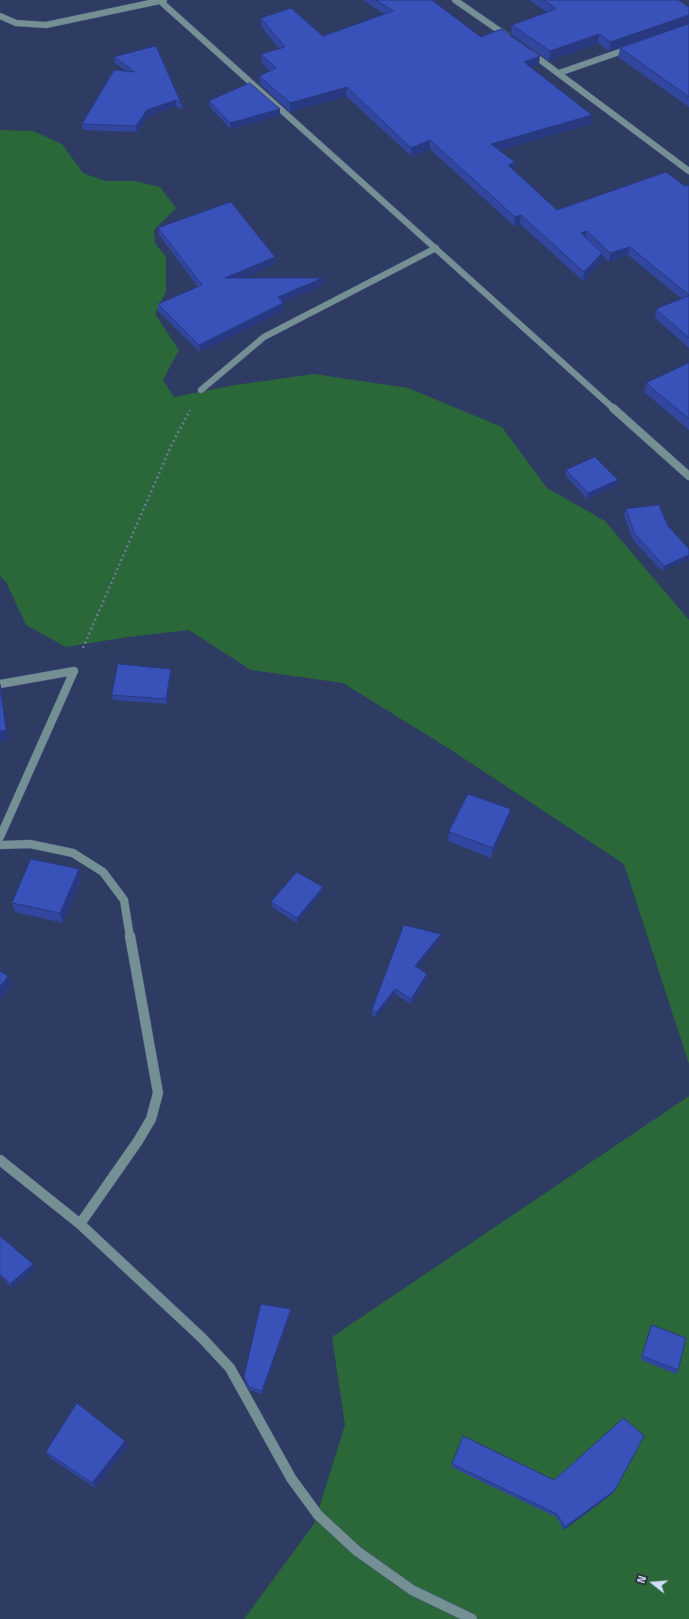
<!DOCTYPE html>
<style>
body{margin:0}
#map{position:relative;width:689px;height:1619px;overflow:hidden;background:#2e3b62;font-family:"Titillium Web",sans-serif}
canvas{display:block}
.north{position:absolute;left:633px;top:1563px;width:40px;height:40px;-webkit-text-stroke:3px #1d2335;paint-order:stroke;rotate:287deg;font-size:11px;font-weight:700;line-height:16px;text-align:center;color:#d5def7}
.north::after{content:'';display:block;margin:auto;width:14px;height:18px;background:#d5def7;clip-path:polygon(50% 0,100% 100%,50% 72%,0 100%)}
</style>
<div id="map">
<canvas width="689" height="1619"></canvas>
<div class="north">N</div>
</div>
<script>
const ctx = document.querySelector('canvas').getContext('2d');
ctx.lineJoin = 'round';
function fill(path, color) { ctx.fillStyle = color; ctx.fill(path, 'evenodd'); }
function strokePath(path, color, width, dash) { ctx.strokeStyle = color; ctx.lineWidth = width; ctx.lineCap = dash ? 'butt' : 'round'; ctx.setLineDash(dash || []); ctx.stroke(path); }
const water = new Path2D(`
 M0,130L33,131L62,144L83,173L105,181H135L160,187L176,208L154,230L155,243L166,257V292L155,314L179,350L163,380L174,397L235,385L314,374L408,388L502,427L547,488L605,521L689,620V1064L624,864L448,748L343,683L251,670L189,630L128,637L66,647L26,625L6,582L0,576Z
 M689,1096V1619H244L314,1524L345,1425L332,1337Z`);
const path = new Path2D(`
 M83,648L171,446L190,410`);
const minorFar2 = new Path2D(`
 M159,0L614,409
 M455,0L507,36
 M0,16L16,23L46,25L164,0
 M531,53L689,171
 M559,73L628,49
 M201,390L264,337L436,248`);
const minorFar1 = new Path2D(`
 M613,408L689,476
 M0,684L74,671
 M0,837L74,671
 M0,845L30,844L73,853L103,872L124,900L130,937`);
const minor = new Path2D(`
 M0,1160L80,1224L202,1338L230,1368L291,1478L318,1515L357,1551L412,1590L472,1619
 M80,1224L138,1141L151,1119L158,1093L130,936`);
const wall = new Path2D(`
 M363,0H432L481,37L539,64L531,67L591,124L499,150L515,162L514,170L557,210L685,186L689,185V348L655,318L656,309L682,299L628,255L609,262L602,255L601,262L583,281L520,224L514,226L430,149L411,156L346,96L290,112L260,84L259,76L270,71L262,63L261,54L279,49L261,26V18L323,36L384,14Z
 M529,0H678L689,24L609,51L598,43L549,61L511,34L512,25L547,12Z
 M689,24V107L618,57L620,48Z
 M114,57L182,105L183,110L176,106L148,116L137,132L83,130L82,124L126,71L115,63Z
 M209,101L280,109V115L230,129L210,107Z
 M158,228L275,257V264L242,278L323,285L283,302V303L284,310L200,352L158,311V304L198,287L159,235Z
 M689,363V430L644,392L646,383Z
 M566,470L618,480L617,486L587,499L565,475Z
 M626,509L689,549L662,571L633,540L624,515Z
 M171,674L167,704L113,700L112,695Z
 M511,809L510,819L491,858L448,841L449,832Z
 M79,869L81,878L63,923L15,912L12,903Z
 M323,887V892L297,923L272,907L271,902Z
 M441,939L417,967L427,974V979L411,1004L395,994L376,1017L372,1015V1010Z
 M0,1236L35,1268L12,1288L0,1276Z
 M291,1312L262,1394L249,1390L244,1381V1377Z
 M652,1325L678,1370L676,1374L641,1360L650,1328Z
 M125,1441L128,1446L95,1488L50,1458L46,1452Z
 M452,1464L554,1480L613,1493L564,1530L556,1517L451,1467Z`);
const shadedWall = new Path2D(`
 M689,15V24L609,51L610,42Z
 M599,34L598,43L549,61L550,51Z
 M540,56L539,64L523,70L524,62Z
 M347,87L346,96L290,112V103Z
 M176,100V106L148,116L137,132L136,126L147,110Z
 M280,109V115L230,129V123Z
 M592,115L591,124L490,153L491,144Z
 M430,140V149L411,156V148Z
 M515,162L514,171L508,165Z
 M521,215L520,224L514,226L515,217Z
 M587,231L585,240L581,233Z
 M630,247L628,255L609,262L610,253Z
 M602,253L601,262L583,281L584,272Z
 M275,257V264L225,285V278Z
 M323,278V285L278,304V297Z
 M283,303L284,310L200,352L199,345Z
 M618,480L617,486L587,499L588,493Z
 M689,555V560L662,571L664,566Z
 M171,669V674L167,704L166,699Z
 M0,683L2,692L8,740L0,742Z
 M511,809L510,819L491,858L493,848Z
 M79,869L81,878L63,923L60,913Z
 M323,887V892L297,923V918Z
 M441,934V939L415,971V966Z
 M427,974V979L411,1004V999Z
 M8,976L12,985L0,1000V987Z
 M395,989V994L376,1017V1013Z
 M33,1264L35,1268L12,1288L10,1284Z
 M291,1309V1312L262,1394V1391Z
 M125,1441L128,1446L95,1488L92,1483Z
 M615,1490L613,1493L564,1530L565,1527Z`);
const building = new Path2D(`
 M376,0H432L481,37L501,29L540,56L524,62L592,115L491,144L515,162L508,165L557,210L666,172L685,186L689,185V295L630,247L610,253L587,231L581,233L602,253L584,272L521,215L515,217L430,140L411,148L347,87L290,103L259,76L276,68L261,54L285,47L261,18L291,8L323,36L393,11Z
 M544,0H678L689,7V15L610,42L599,34L550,51L512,25L556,9Z
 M689,24V97L620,48Z
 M156,46L182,105L176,100L147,110L136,126L82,124L114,70L135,72L114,57Z
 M250,83L280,109L230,123L209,101Z
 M231,202L275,257L225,278H323L278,297L283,303L199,345L158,304L202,285L158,228Z
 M689,296V338L656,309Z
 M689,363V419L646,383Z
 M595,457L618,480L588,493L566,470Z
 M659,505L668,526L689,549V555L664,566L635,534L626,509Z
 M118,664L171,669L166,699L112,695Z
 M0,685L6,730L0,731Z
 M468,794L511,809L493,848L449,832Z
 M31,859L79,869L60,913L12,903Z
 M297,872L323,887L297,918L271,902Z
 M404,925L441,934L415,966L427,974L411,999L395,989L376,1013L372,1010Z
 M0,971L8,976L0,987Z
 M0,1236L33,1264L10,1284L0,1274Z
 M261,1304L291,1309L262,1391L249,1387L244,1377Z
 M652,1325L686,1338L678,1370L642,1356Z
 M77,1403L125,1441L92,1483L46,1452Z
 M624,1418L644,1436L615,1490L565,1527L557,1514L452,1464L463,1436L554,1480Z`);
fill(water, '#2a6839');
strokePath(minorFar2, '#4c587d', 7);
strokePath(minorFar1, '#4c587d', 9);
strokePath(minor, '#4c587d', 11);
strokePath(path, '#6e7a9b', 2.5, [2, 3]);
strokePath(minorFar2, '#759095', 6);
strokePath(minorFar1, '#759095', 8);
strokePath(minor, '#759095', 10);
fill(wall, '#31479f');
fill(shadedWall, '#283982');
fill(building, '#3952b9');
strokePath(building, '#283982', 1);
</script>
